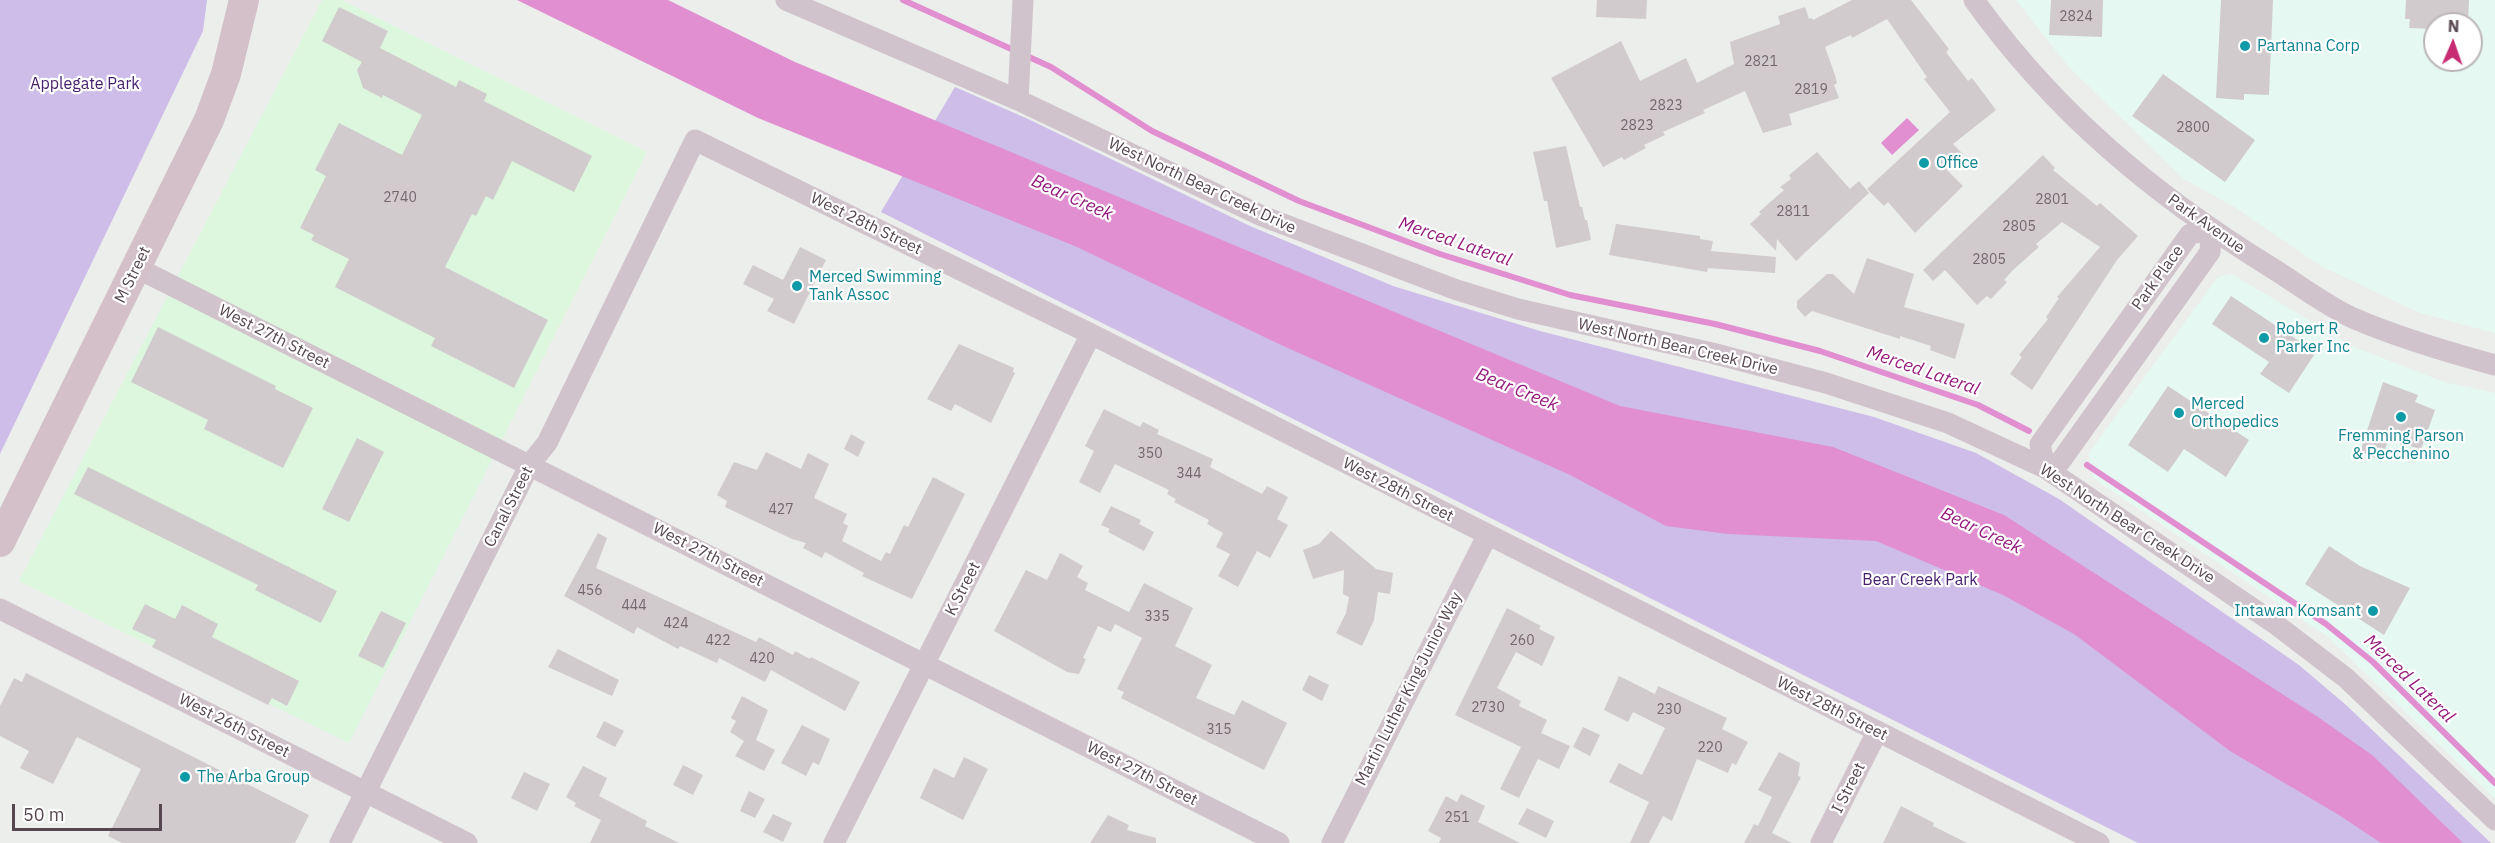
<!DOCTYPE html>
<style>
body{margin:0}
#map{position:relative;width:2495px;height:843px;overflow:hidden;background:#ebeeeb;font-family:"IBM Plex Sans",sans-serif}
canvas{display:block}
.north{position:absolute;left:2423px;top:12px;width:60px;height:60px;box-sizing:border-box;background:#fff;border:2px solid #bbb5b9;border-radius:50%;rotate:2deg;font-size:16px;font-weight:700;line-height:24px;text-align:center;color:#56464f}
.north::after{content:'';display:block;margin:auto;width:21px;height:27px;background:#c72c72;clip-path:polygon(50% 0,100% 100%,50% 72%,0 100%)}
.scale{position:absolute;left:12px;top:804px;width:150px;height:27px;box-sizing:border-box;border:3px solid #56464f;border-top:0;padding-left:8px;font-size:18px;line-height:21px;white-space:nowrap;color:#56464f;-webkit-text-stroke:4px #fff;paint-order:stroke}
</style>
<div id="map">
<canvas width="2495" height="843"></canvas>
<div class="north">N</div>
<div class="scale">50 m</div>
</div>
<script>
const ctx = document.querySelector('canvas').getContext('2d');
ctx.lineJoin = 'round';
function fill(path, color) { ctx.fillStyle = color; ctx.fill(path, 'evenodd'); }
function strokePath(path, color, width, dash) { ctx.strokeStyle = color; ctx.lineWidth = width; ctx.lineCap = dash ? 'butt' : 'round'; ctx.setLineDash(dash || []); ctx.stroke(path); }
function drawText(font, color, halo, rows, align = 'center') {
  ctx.font = font + ' "IBM Plex Sans",sans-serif'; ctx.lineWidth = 4.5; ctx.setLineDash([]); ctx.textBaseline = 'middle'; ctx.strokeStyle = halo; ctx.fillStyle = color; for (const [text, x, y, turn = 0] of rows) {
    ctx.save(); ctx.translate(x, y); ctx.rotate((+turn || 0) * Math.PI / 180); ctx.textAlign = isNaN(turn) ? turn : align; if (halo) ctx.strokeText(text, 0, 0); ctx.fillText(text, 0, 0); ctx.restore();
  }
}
const commercial = new Path2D(`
 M2016,0H2495V333L2420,313L2321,266L2236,208L2184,179L2068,66ZM2435,24H2471V60H2435Z
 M2232,274L2354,347L2444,382L2495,393V799L2328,637L2093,478L2088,454L2218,277Z`);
const medical = new Path2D(`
 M322,0H342L647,152L349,743L19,581Z`);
const green = new Path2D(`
 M0,0H207L203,31L0,454Z
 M955,87L1028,119L1250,226L1393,286L1540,331L1874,417L1976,453L2059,499L2299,665L2346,705L2491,843H2138L881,212Z`);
const water = new Path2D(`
 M517,0H668L795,62L1620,406L1833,447L2004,515L2318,717L2372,755L2463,843H2381L2339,815L2230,751L2074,634L2003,595L1876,541L1728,534L1666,526L1570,475L1279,344L1077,247L758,118Z
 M1907,118L1919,130L1892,155L1881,143Z`);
const stream = new Path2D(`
 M903,0L1051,67L1152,131L1299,201L1440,254L1570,295L1715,324L1820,351L1978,405L2029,431
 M2087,465L2326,624L2373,662L2495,783`);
const building = new Path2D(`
 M1597,0H1647L1646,19L1596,17Z
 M1852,0H1911L1949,49L1946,52L1968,81L1972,78L1996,110L1953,144L1963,154L1947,170L1963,186L1915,233L1888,202L1884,206L1867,189L1950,112L1924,79L1927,77L1887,19L1852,38L1851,35L1825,47L1835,75L1837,83L1834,85L1839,98L1789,114L1792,125L1763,133L1745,91L1703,110L1705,113L1663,132L1665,135L1644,145L1646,148L1624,160L1622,157L1603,167L1551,78L1621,41L1640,81L1686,58L1697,83L1734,64L1730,42L1780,24L1778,16L1805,7L1809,19L1812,18L1813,20Z
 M2051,0H2103L2102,37L2049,35Z
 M2221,0H2273L2269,95L2244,94V100L2216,98Z
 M2406,0H2469L2468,24H2435V29L2409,28L2410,19H2405Z
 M339,7L388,31L380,48L456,87L459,80L487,94L484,101L592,156L574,192L512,161L493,200L486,196L476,216L472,214L445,267L548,320L514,388L431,346L435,338L335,287L349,259L311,240L314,235L300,228L326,176L315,170L339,123L402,155L422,115L383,95L382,98L363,88L357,70L362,62L322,41Z
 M2163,74L2255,140L2225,182L2132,116Z
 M1566,146L1580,207H1582L1585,220H1587L1591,240L1556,248L1547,201H1544L1533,152Z
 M1817,152L1850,189L1859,181L1869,193L1796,261L1777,239L1776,251L1750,224L1761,214L1759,212L1784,190L1780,187L1791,179L1789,175Z
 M2043,155L2055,168L2053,170L2097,206L2100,203L2138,236L2117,260L2032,390L2010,374L2022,357L2019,355L2048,319L2046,317L2059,298L2057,297L2100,247L2062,222L2036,244L2039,247L2013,270L2004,280L2007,282L1991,299L1987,296L1977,305L1945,270L1933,281L1923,270Z
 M1616,224L1700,236V239L1713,241L1711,251L1776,257L1775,273L1708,268L1707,272L1609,255Z
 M800,247L826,260L794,324L767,311L774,299L743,284L753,265L783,280Z
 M1867,258L1914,274L1904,307L1965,324L1955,359L1930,350L1931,346L1900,336V339L1812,311L1805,317L1797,308V301L1827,274H1833L1854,294Z
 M2231,296L2316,352L2289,393L2260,374L2269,362L2212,324Z
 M158,327L276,386L275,389L313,408L283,468L204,429L208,420L131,382Z
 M959,344L1014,368L1013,372L1015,373L991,423L955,404L951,411L927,399Z
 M2383,382L2418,395L2415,402L2435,410L2421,450L2389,438L2381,460L2360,452Z
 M2168,386L2249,440L2226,477L2184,449L2168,472L2128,445Z
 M1104,409L1140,427L1143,422L1159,430L1157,434L1213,459L1210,467L1262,494L1267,486L1288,497L1277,519L1288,525L1270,558L1257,551L1238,587L1218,576L1230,554L1216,547L1223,533L1207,524L1209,520L1174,502L1176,499L1167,494L1169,490L1115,464L1100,493L1079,482L1094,451L1085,446Z
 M851,434L865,442L858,457L844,449Z
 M357,438L384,452L349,522L322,509Z
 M766,452L801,469L808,453L829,464L814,498L847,514L843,523L848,526L842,541L881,561L886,552L890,554L904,525L908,527L933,477L965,494L912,599L862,576L864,573L825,552L822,558L803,548L806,543L792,539L725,507L727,501L717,495L734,462L757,470Z
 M88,467L337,591L321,623L255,590L258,585L74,494Z
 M1111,506L1141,520L1139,524L1154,532L1144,551L1108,532L1110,529L1101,525Z
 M1331,531L1376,569L1393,573L1390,594L1378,592L1374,620L1362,646L1336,633L1346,613L1349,597L1343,594L1344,570L1313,579L1303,550L1319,544Z
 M598,533L607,538L596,568L756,642L759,637L793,655L795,651L810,659L811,657L860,682L845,711L771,670L765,682L719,658L717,663L680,646L678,649L637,627L634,634L564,596Z
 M2329,546L2360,566L2410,588L2384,635L2305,584Z
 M1060,553L1083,566L1077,577L1088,583L1085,590L1129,612L1144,583L1193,608L1175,646L1212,665L1196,698L1234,715L1242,700L1287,723L1264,770L1121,698L1124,692L1117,689L1142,638L1115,624L1111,632L1098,626L1083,658L1086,659L1079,674L1067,672L994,631L1026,570L1047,580Z
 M145,604L175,619L182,605L218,624L212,637L299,681L287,706L272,698L268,705L152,647L156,640L132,629Z
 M1507,608L1541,626L1539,629L1555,637L1542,666L1516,652L1497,688L1521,701L1519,706L1547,720L1541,733L1570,746L1559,769L1538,759L1519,798L1500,789L1521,747L1455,715Z
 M381,611L406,623L383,668L358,656Z
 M558,649L619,680L612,696L548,667Z
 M26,673L309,815L295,843H122L108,836L141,769L77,737L53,784L20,768L29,751L0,736V706L14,678L22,682Z
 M1309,675L1329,685L1322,701L1302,690Z
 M1619,676L1655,694L1658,686L1727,718L1722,729L1748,742L1736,765L1732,763L1728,773L1697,759L1672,821L1663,816L1649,843H1630L1649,802L1609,782L1619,763L1642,775L1665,728L1633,712L1628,722L1604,710Z
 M742,696L768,710L756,740L775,750L764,771L735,756L744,741L730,732L736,721L731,718Z
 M604,721L624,731L615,747L596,737Z
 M802,725L830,739L819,765L813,762L806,776L781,763Z
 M1583,727L1600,735L1590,756L1573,747Z
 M1779,752L1800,763L1798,776L1801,777L1772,833L1792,843H1744L1754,824L1758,826L1772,797L1758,790Z
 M964,757L988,769L963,820L920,798L934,768L954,778Z
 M683,765L703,775L693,795L673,785Z
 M583,766L607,778L599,796L647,821L645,826L679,843H590L601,820L574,806L576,803L566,797Z
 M524,772L550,784L537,811L511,798Z
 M749,791L765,799L755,818L740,811Z
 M1461,794L1485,806L1478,822L1520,843H1439L1441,838L1428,831L1446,796L1457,802Z
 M1901,806L1934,823L1933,826L1967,843H1883Z
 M1527,808L1554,821L1546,838L1518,824Z
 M773,814L792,823L783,842L763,832Z
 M1108,815L1129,825L1127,830L1156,838V843H1090Z`);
const street = new Path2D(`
 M786,0L1018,100L1262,216L1454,289L1518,309L1712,353L1826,383L1948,423L2045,468L2274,623L2346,678L2495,820
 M1974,0C2056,114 2154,195 2272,268C2298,284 2325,305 2353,318C2399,338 2447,352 2495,365
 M1018,100L1023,0
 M2211,230L2210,252L2060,462L2045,468L2040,444L2190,234Z
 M137,268L1279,843
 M0,609L467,843
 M340,843L530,464L547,443L695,140L1091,334L2099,843
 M834,843L1091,334
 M1332,843L1487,536
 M1821,843L1877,732`);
const secondary = new Path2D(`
 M0,542L209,120L226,74L244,0`);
const markers = [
 [2245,46,6,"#0f9aa8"],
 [1924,163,6,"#0f9aa8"],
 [797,286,6,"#0f9aa8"],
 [2264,338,6,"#0f9aa8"],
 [2179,413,6,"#0f9aa8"],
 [2401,417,6,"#0f9aa8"],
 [2373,611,6,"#0f9aa8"],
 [185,777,6,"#0f9aa8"]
];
const numberNames = [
 ["2824",2076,17],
 ["2821",1761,62],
 ["2819",1811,90],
 ["2823",1666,106],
 ["2823",1637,126],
 ["2800",2193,128],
 ["2740",400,198],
 ["2801",2052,200],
 ["2811",1793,212],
 ["2805",2019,227],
 ["2805",1989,260],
 ["350",1150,454],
 ["344",1189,474],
 ["427",781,510],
 ["456",590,591],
 ["444",634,606],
 ["335",1157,617],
 ["424",676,624],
 ["422",718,641],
 ["260",1522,641],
 ["420",762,659],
 ["2730",1488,708],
 ["230",1669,710],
 ["315",1219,730],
 ["220",1710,748],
 ["251",1457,818]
];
const cultureNames = [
 ["Partanna Corp",2257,46],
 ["Office",1936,163],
 ["Merced Swimming",809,277],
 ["Tank Assoc",809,295],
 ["Robert R",2276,329],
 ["Parker Inc",2276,347],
 ["Merced",2191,404],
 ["Orthopedics",2191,422],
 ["Fremming Parson",2401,436,"center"],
 ["& Pecchenino",2401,454,"center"],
 ["Intawan Komsant",2361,611,"right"],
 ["The Arba Group",197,777]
];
const parkNames = [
 ["Applegate Park",85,84],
 ["Bear Creek Park",1920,580]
];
const streetNames = [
 ["West North Bear Creek Drive",1202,186,25],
 ["West 28th Street",866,224,26],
 ["Park Avenue",2206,224,35],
 ["M Street",133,275,-64],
 ["Park Place",2158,278,-54],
 ["West 27th Street",274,337,27],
 ["West North Bear Creek Drive",1678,347,13],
 ["West 28th Street",1398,490,27],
 ["Canal Street",509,507,-63],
 ["West North Bear Creek Drive",2127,524,33],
 ["West 27th Street",708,555,27],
 ["K Street",963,589,-63],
 ["Martin Luther King Junior Way",1409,689,-63],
 ["West 28th Street",1832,709,27],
 ["West 26th Street",234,726,27],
 ["West 27th Street",1142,774,27],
 ["I Street",1849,788,-63]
];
const waterNames = [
 ["Bear Creek",1072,198,24],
 ["Merced Lateral",1455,242,19],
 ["Merced Lateral",1923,371,19],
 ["Bear Creek",1517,390,22],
 ["Bear Creek",1981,531,25],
 ["Merced Lateral",2409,679,44]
];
fill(commercial, '#e5f9f2');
fill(medical, '#dcf7de');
fill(green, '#cdbde8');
fill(water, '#e18fd1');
strokePath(stream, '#e18fd1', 6);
fill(building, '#d2cbce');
strokePath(street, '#d1c3cb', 21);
strokePath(secondary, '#d3c0c9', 30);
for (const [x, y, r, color] of markers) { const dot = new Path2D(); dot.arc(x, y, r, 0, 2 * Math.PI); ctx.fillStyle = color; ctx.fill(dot); strokePath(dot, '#fff', 2); }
drawText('14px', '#75676f', null, numberNames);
drawText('16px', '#0d838f', '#fff', cultureNames, 'left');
drawText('16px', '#46206e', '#fff', parkNames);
drawText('16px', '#56464f', '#fff', streetNames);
drawText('italic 18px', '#941b7d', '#fff', waterNames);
</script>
